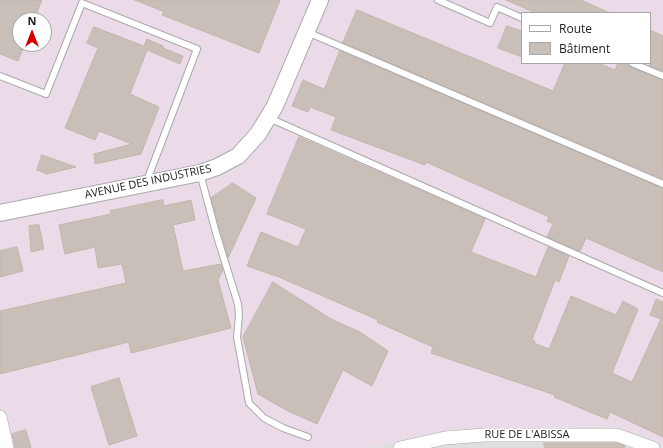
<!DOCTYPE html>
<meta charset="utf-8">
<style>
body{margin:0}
#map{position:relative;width:663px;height:448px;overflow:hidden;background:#f2efe9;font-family:"Open Sans",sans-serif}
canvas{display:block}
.legend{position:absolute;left:521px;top:12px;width:130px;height:52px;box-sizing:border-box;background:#fff;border:1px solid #a7a7a7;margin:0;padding:5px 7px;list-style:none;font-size:12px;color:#222}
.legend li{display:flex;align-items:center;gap:8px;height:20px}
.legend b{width:20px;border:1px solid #a7a7a7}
.north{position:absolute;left:12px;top:12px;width:40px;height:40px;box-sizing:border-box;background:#fff;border:1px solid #a7a7a7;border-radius:50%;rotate:0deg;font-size:11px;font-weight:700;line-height:16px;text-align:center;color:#222}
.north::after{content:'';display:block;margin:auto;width:14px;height:18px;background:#d40000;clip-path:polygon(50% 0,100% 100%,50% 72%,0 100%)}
</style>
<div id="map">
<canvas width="663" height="448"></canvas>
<ul class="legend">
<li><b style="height:5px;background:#fff"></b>Route</li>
<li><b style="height:11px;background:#c7bfb8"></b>Bâtiment</li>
</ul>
<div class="north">N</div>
</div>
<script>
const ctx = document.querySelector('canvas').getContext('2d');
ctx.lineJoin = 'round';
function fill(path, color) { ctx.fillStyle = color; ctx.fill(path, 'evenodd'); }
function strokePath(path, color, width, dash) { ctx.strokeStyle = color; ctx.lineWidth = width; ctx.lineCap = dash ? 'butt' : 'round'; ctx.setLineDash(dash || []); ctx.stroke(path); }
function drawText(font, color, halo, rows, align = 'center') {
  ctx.font = font + ' "Open Sans",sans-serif'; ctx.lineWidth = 3; ctx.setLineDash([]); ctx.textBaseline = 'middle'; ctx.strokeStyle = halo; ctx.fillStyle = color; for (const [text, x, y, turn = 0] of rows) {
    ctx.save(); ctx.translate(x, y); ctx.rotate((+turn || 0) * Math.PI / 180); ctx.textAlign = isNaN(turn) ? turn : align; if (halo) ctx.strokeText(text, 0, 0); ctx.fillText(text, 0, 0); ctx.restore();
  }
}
const residential = new Path2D(`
 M611,426L663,448H371L440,431Z`);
const industrial = new Path2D(`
 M0,0H663V448L611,426L440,431L371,448H0ZM522,13H650V63H522ZM20,20H44V44H20Z`);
const building = new Path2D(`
 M0,0H42L34,20H20V44H25L18,61L0,54Z
 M135,0H280L259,53L162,15L164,12Z
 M506,0H581L610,13H536Z
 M357,10L553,91L565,63H598L615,70L618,63H628L630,67L663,80V179L343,43Z
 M507,26L522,31V57L498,48Z
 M94,27L144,46L147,39L163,46V48L183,56L180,64L147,50L130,94L159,107L141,154L95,164L94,154L132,144L99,131L95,140L65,128L98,48L87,43Z
 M650,30L663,36V71L650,66Z
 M340,51L663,188V272L586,238L580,251L547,237L553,224L547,221L549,217L426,162L425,165L331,130L336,117L310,107L308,112L292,106L303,80L324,89Z
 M299,137L485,219L471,252L536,277L548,247L569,256L559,282L555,280L532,340L535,341L534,343L549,349L571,296L616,315L623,301L638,309L612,373L632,382L661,319L650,315L656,299L663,302V437L610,412L607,419L554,397L555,395L431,353L433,347L377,322L378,320L279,277L247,266L261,232L298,247L306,229L267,214Z
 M42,155L76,167L47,174L37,170Z
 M233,183L256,198L228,258L211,198Z
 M163,200L164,206L191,200L195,220L173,225L183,271L221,264L223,270L218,280L231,328L131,353L129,342L0,374V311L126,283L122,264L98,268L95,247L65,254L59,225L111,214L110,211Z
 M39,225L44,249L31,252L29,226Z
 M17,247L23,271L0,277V251Z
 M273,282L331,319L360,332L388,351L372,386L343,370L317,424L288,411L258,394L243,337Z
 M119,378L137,436L109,445L91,387Z
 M26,430L31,448H15L12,434Z
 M544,443H616L625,446L624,448H545Z`);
const service = new Path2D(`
 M438,0L490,23L497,7L522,18
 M307,32L663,184
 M632,63L663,76
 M0,76L46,94L82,3L197,49L146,183
 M269,118L663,293
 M200,173L216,233L238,304L239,315L237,337L249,403L264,418L283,428L308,437`);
const minor = new Path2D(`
 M0,417L7,448
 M400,448L445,438L484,435H617L653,448`);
const tertiary = new Path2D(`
 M0,213L200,173L217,167L238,156L258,134L275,106L320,0`);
const streetNames = [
 ["AVENUE DES INDUSTRIES",148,182,-12],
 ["RUE DE L'ABISSA",527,435]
];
fill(residential, '#e0dfdf');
fill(industrial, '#ebdbe8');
fill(building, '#c7bfb8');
strokePath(building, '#c4b6ab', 1);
strokePath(service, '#a9a9a9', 8);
strokePath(minor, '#a9a9a9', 14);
strokePath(tertiary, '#a9a9a9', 18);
strokePath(service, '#fff', 6);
strokePath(minor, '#fff', 13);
strokePath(tertiary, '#fff', 16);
drawText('11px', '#222', '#fff', streetNames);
</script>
